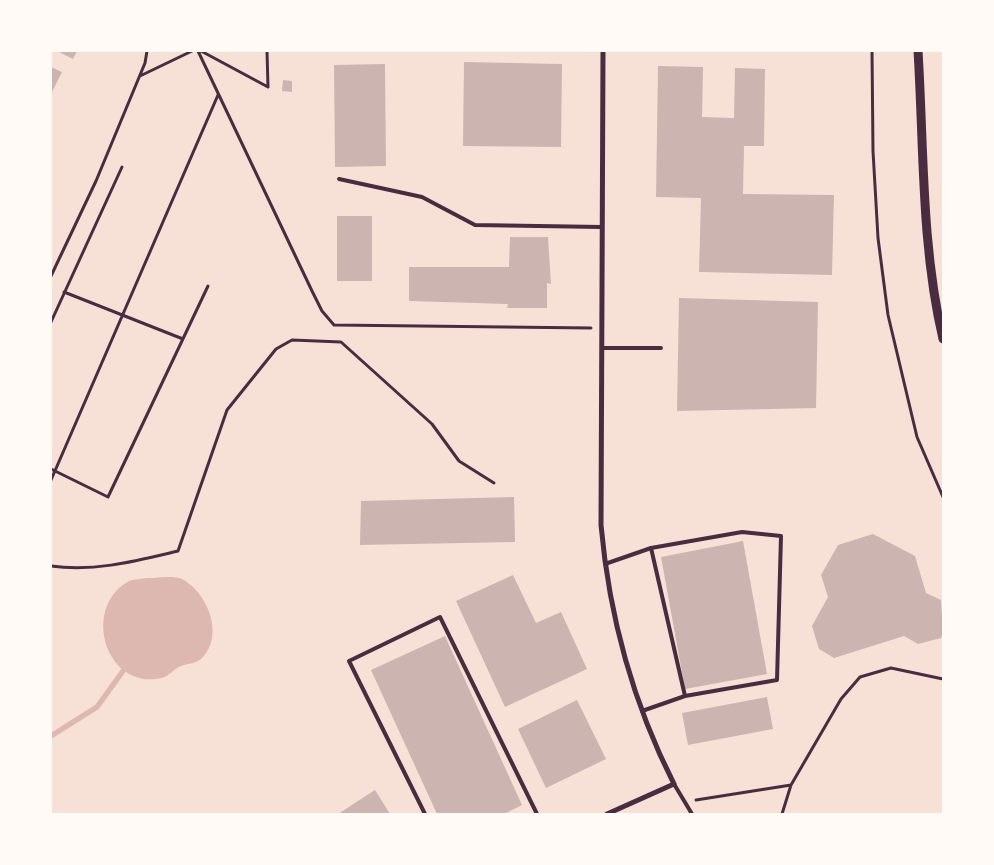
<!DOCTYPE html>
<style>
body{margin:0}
#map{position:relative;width:994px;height:865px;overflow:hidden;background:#f7e1d7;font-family:Commissioner,sans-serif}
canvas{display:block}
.frame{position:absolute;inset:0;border:52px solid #fffaf5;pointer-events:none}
</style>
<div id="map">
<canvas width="994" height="865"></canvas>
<div class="frame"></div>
</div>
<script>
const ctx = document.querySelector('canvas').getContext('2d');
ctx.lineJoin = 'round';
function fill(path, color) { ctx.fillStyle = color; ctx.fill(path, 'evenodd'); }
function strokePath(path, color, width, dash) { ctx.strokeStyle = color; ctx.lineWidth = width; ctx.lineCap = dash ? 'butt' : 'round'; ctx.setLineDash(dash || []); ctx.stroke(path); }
const water = new Path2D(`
 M148,578C157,578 173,575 182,579C207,592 225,635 202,658C196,664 189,663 181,666C174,669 169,676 162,678C105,691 81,607 129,581C134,579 142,579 148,578Z`);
const stream = new Path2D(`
 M51,736L97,707L123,671`);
const building = new Path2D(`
 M57,51H77L73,59Z
 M464,62L562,64L561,147L463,146Z
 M385,64L386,166L335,167L334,65Z
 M658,66L703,67L702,117L734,118L735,68L765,69L764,146H744L743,194L834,195L832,275L699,272L701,198L656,197Z
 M51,67L62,72L51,94Z
 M283,80L292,81V92L282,91Z
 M337,216H372V281H337Z
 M510,237H548L551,284L547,283V308H507L508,304L409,301V267H509Z
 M679,298L818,302L816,408L677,411Z
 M514,497L515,542L360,545L361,501Z
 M873,534L915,556L926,593L941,600L943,634L941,638L918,644L904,636L834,658L819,649L812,626L828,597L821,575L838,545Z
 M743,541L767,674L685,689L661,557Z
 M513,575L536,623L561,612L587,669L505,707L456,601Z
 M445,636L522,805L504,814H437L371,670Z
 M767,697L773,729L688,745L682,713Z
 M577,700L606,759L546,788L518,729Z
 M375,790L390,814H338Z`);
const path = new Path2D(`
 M198,51L312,291L322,311L334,325L591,328
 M201,51L268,87L267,51
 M872,51L873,151L878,238L888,315L917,437L943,497
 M140,76L192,51
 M51,276L96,181L145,63L147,51
 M64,292L183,339
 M51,322L122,167
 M51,469L108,497L208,286
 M51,480L218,95
 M51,566C95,572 136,561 178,551L227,410L276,349L292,340L341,342L432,424L459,461L494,483
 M696,800L791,785
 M782,814L791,785L841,699L860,677L891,668L943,679`);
const service = new Path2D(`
 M339,179L422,197L475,225L601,227
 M602,348H661
 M651,548L685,696
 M605,564L651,548L742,532L781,536L777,680L685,696L642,711
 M674,784L692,814
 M425,814L349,661L440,617L537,814`);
const minor = new Path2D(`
 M603,51L601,525C609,615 633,703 674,784L607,814`);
const tertiary = new Path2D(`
 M918,51C924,147 921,245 943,339`);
fill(water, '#dcb8b0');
strokePath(stream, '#dcb8b0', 5.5);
fill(building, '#ccb4b1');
strokePath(path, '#4a2c40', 3);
strokePath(service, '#4a2c40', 4);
strokePath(minor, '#4a2c40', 5);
strokePath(tertiary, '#4a2c40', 9);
</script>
